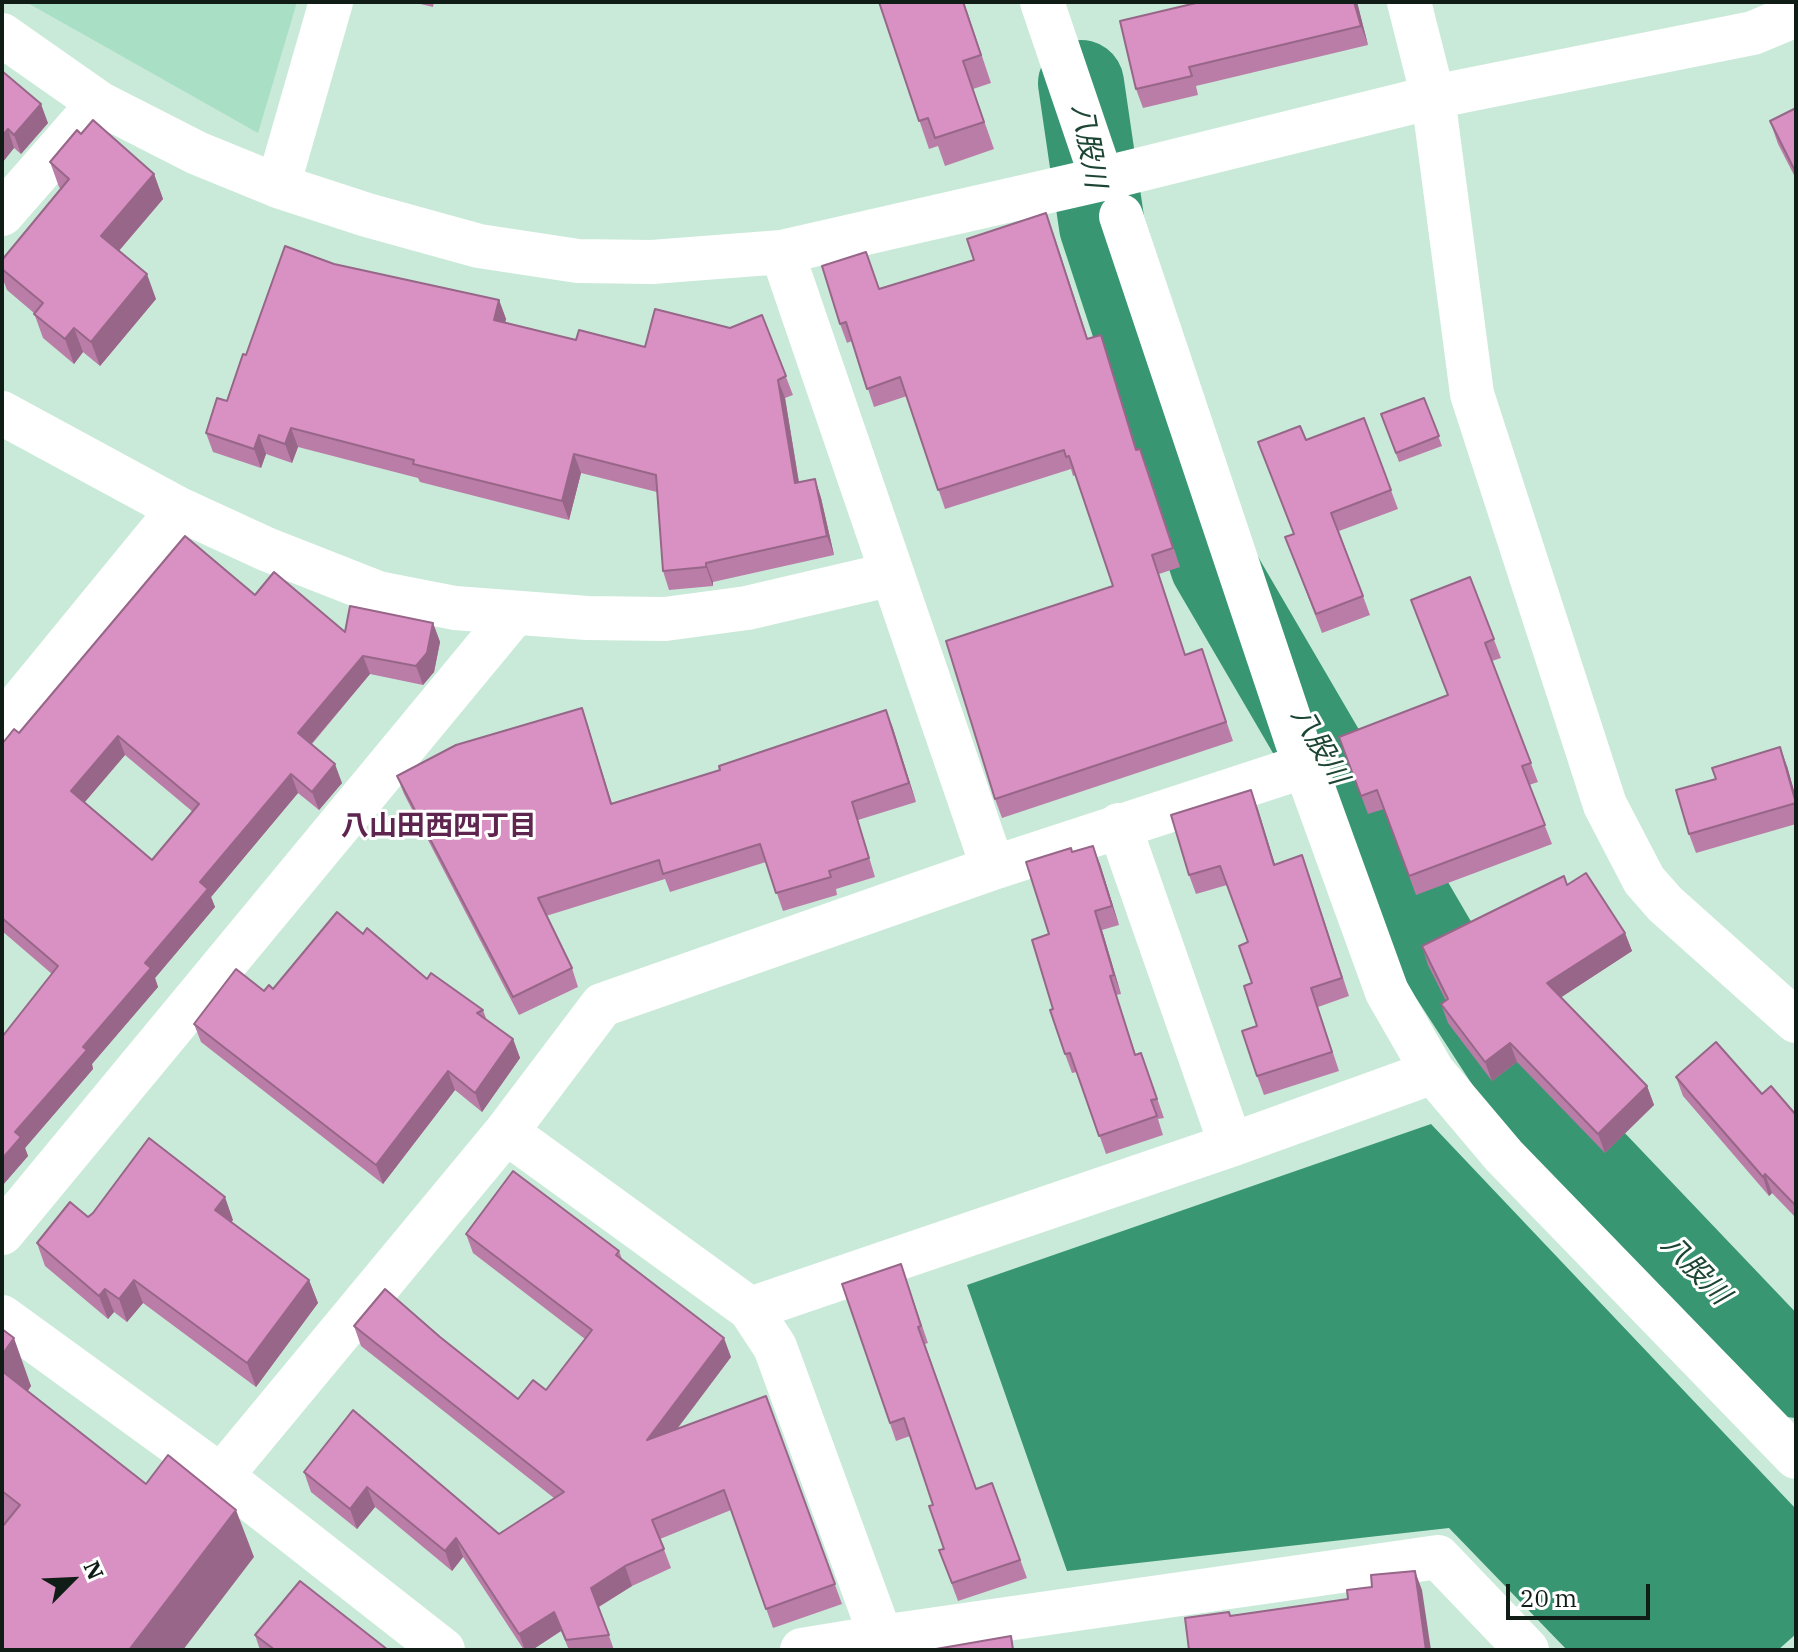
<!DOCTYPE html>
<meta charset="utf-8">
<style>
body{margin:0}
#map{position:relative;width:1798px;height:1652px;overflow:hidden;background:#c9ead9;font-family:"IBM Plex Serif",serif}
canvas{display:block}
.frame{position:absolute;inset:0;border:4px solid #101d17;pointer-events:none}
.north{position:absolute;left:32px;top:1540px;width:80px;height:80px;-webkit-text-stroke:6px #fff;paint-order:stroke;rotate:66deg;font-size:22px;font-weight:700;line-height:32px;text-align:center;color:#101d17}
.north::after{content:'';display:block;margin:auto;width:28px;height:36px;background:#101d17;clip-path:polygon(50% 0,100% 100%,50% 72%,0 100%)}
.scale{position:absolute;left:1506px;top:1584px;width:144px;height:36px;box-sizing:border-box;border:4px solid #101d17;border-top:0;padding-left:10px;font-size:24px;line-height:28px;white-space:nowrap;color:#101d17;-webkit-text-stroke:6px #fff;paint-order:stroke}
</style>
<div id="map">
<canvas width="1798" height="1652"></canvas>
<div class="frame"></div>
<div class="north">N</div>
<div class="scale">20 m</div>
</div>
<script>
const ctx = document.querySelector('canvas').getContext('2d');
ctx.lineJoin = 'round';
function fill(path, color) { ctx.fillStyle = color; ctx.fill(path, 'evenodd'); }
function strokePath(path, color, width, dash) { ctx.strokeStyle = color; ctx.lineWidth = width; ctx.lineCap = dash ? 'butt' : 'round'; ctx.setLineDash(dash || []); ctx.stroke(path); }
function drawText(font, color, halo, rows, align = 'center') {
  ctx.font = font + ' "IBM Plex Serif","Noto Sans JP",serif'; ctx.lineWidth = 6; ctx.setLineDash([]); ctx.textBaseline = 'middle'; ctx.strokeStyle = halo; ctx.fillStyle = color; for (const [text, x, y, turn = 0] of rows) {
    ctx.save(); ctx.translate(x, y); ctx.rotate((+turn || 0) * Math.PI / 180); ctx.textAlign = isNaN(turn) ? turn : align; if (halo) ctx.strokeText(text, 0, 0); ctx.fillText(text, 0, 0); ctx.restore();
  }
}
const green = new Path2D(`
 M26,2H297L258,133Z`);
const water = new Path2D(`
 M1431,1124L1796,1509V1634L1778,1650H1567L1449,1528L1067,1571L967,1285Z`);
const river = new Path2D(`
 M1081,83L1102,226L1213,565L1453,976L1532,1098L1796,1375`);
const minor = new Path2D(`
 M1042,2L1102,179
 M1409,2L1433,97L1472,394L1605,805L1644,880L1665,904L1796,1021
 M2,35L99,103L197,153L278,186L367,215L479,246L578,261L652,262L782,252L1102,179L1433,97L1753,33L1796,15
 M278,186L331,2
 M2,214L99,103
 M1121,216L1305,766L1387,992L1433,1072L1504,1156L1796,1457
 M782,252L993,868
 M2,413L179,509L266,549L378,593L455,608L587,618L665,619L747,608L892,574
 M2,725L179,509
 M1119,825L1231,1145
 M506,1132L750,1309L775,1347L881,1637L1438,1557L1527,1650
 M2,1233L514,614
 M750,1309L1231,1145L1433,1072
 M2,1317L221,1476L506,1132L602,1005L993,868L1305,766
 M221,1476L443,1650
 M802,1650L881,1637`);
const wall = new Path2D(`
 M412,2H434L433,7Z
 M879,2H964L991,83L973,89L994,149L945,166L938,146L929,149Z
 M1196,2H1357L1368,45L1196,86L1198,95L1143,108L1136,89Z
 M2,71L48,123L21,154L14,148L2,163Z
 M1796,108V179L1778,144L1770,121Z
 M81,134L154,174L163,199L119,251L156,299L100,366L83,352L74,364L43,338L34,313L7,290L2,277V260L61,189L59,187L50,162Z
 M1053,232L1088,339L1101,335L1137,450L1147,467L1180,567L1159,574L1185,655L1202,649L1233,741L1002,818L995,799L1113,586L1076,475L1073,476L1071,469L945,509L907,396L874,407L852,341L847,343L840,324L879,289L974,260Z
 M334,264L499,300L506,319L505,323L576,340L645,347L730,328L762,315L793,395L785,398L799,482L815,479L821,498L834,555L713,582V586L669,590L663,571L657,492L581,473L569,520L420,482L418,478L298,447L292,463L266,454L261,468L213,452L206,433L227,401L246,355Z
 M1424,398L1442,446L1399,462L1381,414Z
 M1364,418L1398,509L1339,531L1370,615L1322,633L1285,537L1293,534L1306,440Z
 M1470,577L1501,658L1492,661L1538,782L1529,785L1552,844L1416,895L1384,809L1368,814L1339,737L1447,695Z
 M255,595L345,632L433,623L440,642L434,672L423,685L370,674L312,744L342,783L319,810L298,793L211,897L215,907L155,978L158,987L92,1064L93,1069L25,1148L28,1156L2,1186V1037L52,974L2,931V744ZM125,755L193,812L152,860L84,803Z
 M582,708L612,803L720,770L886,710L916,802L858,820L875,877L836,889L837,895L783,911L766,862L670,892L665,879L546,916L572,968L578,987L519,1015L404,794L397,776Z
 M1787,766L1796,798V824L1696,853L1689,834Z
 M1251,790L1275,865L1309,874L1349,996L1318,1007L1339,1071L1264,1095L1257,1076V1026L1248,943L1227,885L1196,894L1189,875Z
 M1072,852L1100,864L1119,925L1102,930L1121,994L1116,995L1136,1055L1148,1072L1164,1118L1158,1119L1163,1135L1106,1154L1077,1072L1072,1073L1065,1054L1053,1009Z
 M1567,885L1625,933L1632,951L1561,997L1647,1086L1654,1105L1605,1153L1517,1062L1492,1081L1448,1023L1441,1004L1446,1001L1428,965L1422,946Z
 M363,934L427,979L483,1010L487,1021L513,1039L520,1058L482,1112L455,1090L383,1184L201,1042L194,1024L264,991L273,989Z
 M1676,1077L1762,1094L1796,1115V1218L1772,1193L1769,1196L1683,1096Z
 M88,1217L233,1220L231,1222L309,1280L318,1303L256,1387L143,1303L127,1322L114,1312L108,1319L45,1266L37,1243Z
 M466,1234L619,1251L622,1259L731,1357L678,1428L766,1396L842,1604L773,1628L731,1510L660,1539L671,1568L632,1586L599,1607L614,1650H569L561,1631L532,1650H524L463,1557L452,1571L375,1507L357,1529L311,1492L304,1472L353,1410L499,1534L554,1498L361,1346L354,1326L440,1337L518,1399L546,1390L585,1339L473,1253Z
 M901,1264L928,1343L925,1344L976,1489L992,1483L1027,1578L958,1601L939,1550L944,1549L933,1505L910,1436L896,1441L842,1284Z
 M2,1329L31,1386L28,1391L146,1484L254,1557L2,1525Z
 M255,1635L388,1650H260Z`);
const shadedWall = new Path2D(`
 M1354,2H1357L1368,45L1361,26Z
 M41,104L48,123L21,154L14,135Z
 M8,129L14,148L2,163V136Z
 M154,174L163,199L110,261L101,236Z
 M147,274L156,299L100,366L91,342Z
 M499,300L506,319L501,339L494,320Z
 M74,328L83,352L74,364L65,339Z
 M1101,335L1107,353L1143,469L1136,450Z
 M778,380L785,398L802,502L795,483Z
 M291,428L298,447L292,463L285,444Z
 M259,435L266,454L261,468L254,449Z
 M574,454L581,473L569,520L562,501Z
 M815,479L821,498L834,555L827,536Z
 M706,563L713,582V586L706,567Z
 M433,623L440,642L434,672L423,685L416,666Z
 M363,656L370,674L305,751L298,733Z
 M582,708L588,726L617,822L611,804Z
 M886,710L893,728L916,802L909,783Z
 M118,736L125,755L78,810L71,791Z
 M1780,747L1787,766L1796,798V803Z
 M335,764L342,783L319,810L312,792Z
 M291,774L298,793L211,897L215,907L155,978L158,987L92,1064L93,1069L25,1148L28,1156L2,1186V1159L15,1132L145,963L200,882Z
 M1251,790L1258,809L1281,884L1274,865Z
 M1093,846L1100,864L1119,925L1112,906Z
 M1095,911L1102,930L1121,994L1114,975Z
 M1625,933L1632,951L1554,1002L1547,983Z
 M513,1039L520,1058L482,1112L475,1093Z
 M1510,1043L1517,1062L1492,1081L1485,1062Z
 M448,1071L455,1090L383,1184L376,1165Z
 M1647,1086L1654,1105L1605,1153L1598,1134Z
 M1765,1174L1772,1193L1769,1196L1763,1177Z
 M225,1197L233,1220L223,1233L215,1210Z
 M134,1280L143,1303L127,1322L119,1299Z
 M309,1280L318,1303L256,1387L247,1363Z
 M105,1289L114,1312L108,1319L99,1296Z
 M14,1338L31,1386L12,1413L2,1385V1355Z
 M724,1338L731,1357L654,1459L647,1440Z
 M367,1487L375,1507L357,1529L350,1509Z
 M236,1510L254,1557L183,1650H129Z
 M456,1538L463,1557L452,1571L445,1551Z
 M625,1566L632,1586L598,1607L591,1588Z
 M1415,1571L1422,1590L1431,1650H1426Z
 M554,1612L561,1631L532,1650H525L519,1634Z`);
const building = new Path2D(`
 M879,2H963L981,55L963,61L984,122L935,138L928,118L919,121Z
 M1196,2H1354L1361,26L1189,67L1192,76L1136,89L1120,21L1196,3Z
 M2,71L41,104L14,135L8,129L2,136Z
 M1796,108V173L1770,121Z
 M93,120L154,174L101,236L147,274L91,342L74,328L65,339L34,314L43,303L2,269V260L69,179L50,162L77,130L81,134Z
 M1046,213L1087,339L1101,335L1136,450L1140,449L1173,548L1152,555L1185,655L1202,649L1226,722L995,799L946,641L1113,586L1069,456L1066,457L1064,450L938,490L900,377L867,389L846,322L840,324L822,266L866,252L879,289L974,260L967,239Z
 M285,246L334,264L499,300L494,320L576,340L579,330L645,347L655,309L730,328L762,315L786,376L778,380L795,483L815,479L827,536L706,563V567L663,571L656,475L574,454L562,501L413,464L414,460L291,428L285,444L259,435L254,449L206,433L217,398L227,401L243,354L246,355Z
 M1424,398L1439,436L1396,453L1381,414Z
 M1364,418L1391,490L1331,513L1363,596L1316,614L1285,537L1294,534L1258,442L1300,426L1306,440Z
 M185,536L255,595L274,572L345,632L350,606L433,623L427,653L416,666L363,656L298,733L335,764L312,792L291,774L200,882L208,889L145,963L151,968L83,1047L87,1050L15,1132L21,1137L2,1159V1037L58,966L2,918V744L14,729L19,733ZM118,736L199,804L152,860L71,791Z
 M1470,577L1494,639L1485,643L1531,763L1522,766L1545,825L1409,876L1377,790L1361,796L1339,737L1448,695L1411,600Z
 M582,708L611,804L720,770L719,766L886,710L909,783L852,802L869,858L829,871L831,877L776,893L760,844L663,874L659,860L538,898L572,968L513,997L397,776L456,745Z
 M1780,747L1796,803L1689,834L1676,790L1716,779L1712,768Z
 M1251,790L1274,865L1302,855L1342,978L1311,988L1332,1052L1257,1076L1242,1031L1257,1026L1244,986L1252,983L1239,946L1248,942L1220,866L1189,875L1171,815Z
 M1093,846L1112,906L1095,911L1114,975L1110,976L1135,1055L1141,1053L1157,1099L1151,1100L1157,1116L1099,1136L1070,1053L1065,1054L1050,1010L1053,1009L1032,940L1049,934L1026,862L1071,848L1072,852Z
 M1586,873L1625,933L1547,983L1647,1086L1598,1134L1510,1043L1485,1062L1441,1004L1448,999L1422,946L1564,876L1567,885Z
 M337,912L363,934L367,928L427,979L431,973L483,1010L477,1013L513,1039L475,1093L448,1071L376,1165L194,1024L236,969L264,991L269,985L273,989Z
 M1716,1042L1762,1094L1771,1086L1796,1115V1206L1765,1174L1763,1177L1676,1077Z
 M149,1138L225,1197L215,1210L309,1280L247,1363L134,1280L119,1299L105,1289L99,1296L37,1243L70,1202L88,1217L93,1213Z
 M513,1171L619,1251L616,1255L724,1338L647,1440L766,1396L835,1584L766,1609L724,1490L652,1520L664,1549L625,1566L591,1588L609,1635L566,1640L554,1612L519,1634L456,1538L445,1551L367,1487L350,1509L304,1472L353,1410L499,1534L564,1492L354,1326L385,1289L440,1337L518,1399L533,1380L546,1390L592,1330L466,1234Z
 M901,1264L921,1326L918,1327L976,1489L992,1483L1020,1560L952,1583L939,1550L944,1549L929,1506L933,1505L904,1418L890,1423L842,1284Z
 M2,1329L14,1338L2,1355Z
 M2,1371L146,1484L168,1455L236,1510L129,1650H2V1527L20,1505L2,1491Z
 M1415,1571L1426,1650H1189L1185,1618L1229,1612L1230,1616L1348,1599L1347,1590L1372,1587L1371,1575Z
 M300,1581L388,1650H275L255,1635Z
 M1011,1636L1013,1650L936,1649Z`);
const waterNames = [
 ["八股川",1088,146,80],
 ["八股川",1319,746,60],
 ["八股川",1695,1270,46]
];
const neighbourhoodNames = [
 ["八山田西四丁目",439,827]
];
fill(green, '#a8dfc5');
fill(water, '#389772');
strokePath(river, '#389772', 86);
strokePath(minor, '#fff', 44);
fill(wall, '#ba7da7');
fill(shadedWall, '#976688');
fill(building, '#d891c2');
strokePath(building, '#976688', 2);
drawText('italic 28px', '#1d4534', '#fff', waterNames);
drawText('bold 28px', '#5e254f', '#fff', neighbourhoodNames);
</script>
